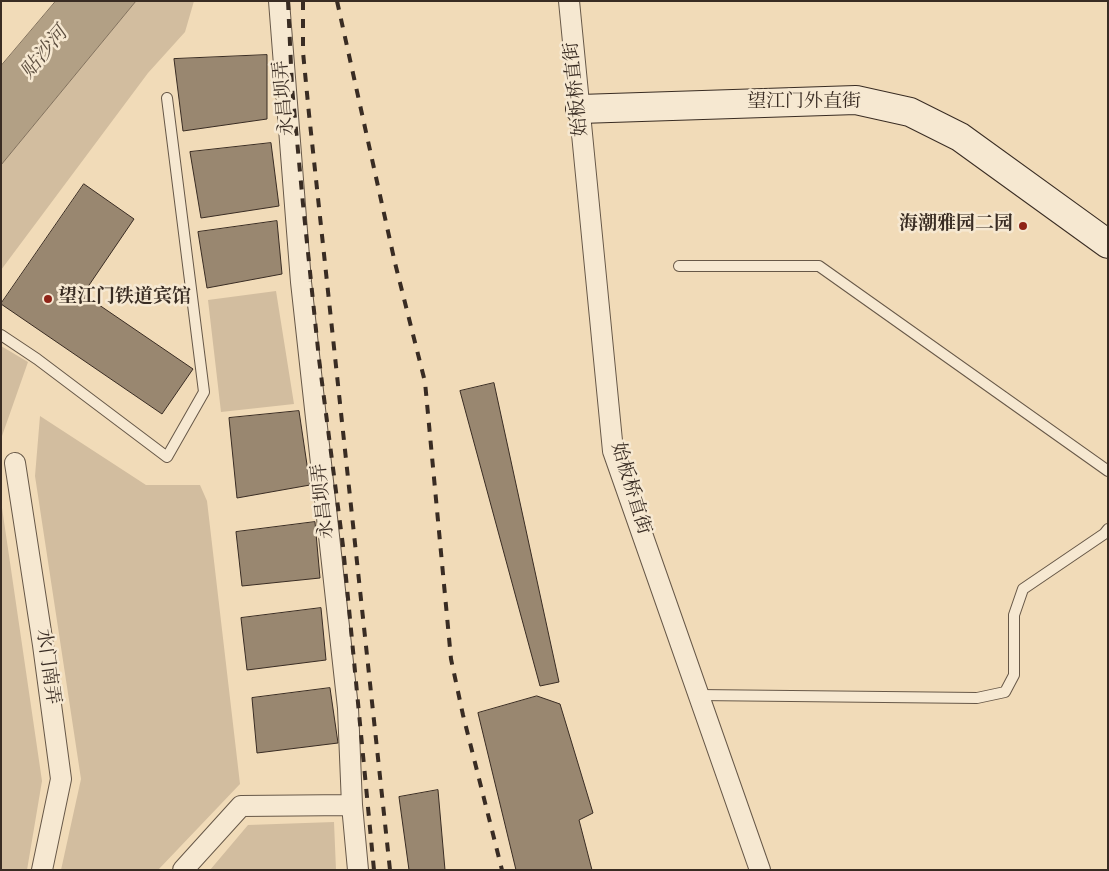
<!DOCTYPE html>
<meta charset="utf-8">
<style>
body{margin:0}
#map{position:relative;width:1109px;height:871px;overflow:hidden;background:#f1dbb8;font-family:"Sorts Mill Goudy",serif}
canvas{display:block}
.frame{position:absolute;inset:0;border:2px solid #392c23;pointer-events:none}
</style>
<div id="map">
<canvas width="1109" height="871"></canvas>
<div class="frame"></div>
</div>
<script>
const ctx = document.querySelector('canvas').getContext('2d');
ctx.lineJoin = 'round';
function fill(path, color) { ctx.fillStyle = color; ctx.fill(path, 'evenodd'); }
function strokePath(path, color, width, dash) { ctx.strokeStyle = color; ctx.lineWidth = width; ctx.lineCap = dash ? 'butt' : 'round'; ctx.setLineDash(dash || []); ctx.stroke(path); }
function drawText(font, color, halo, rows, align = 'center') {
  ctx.font = font + ' "Sorts Mill Goudy","Noto Serif SC",serif'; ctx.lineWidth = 5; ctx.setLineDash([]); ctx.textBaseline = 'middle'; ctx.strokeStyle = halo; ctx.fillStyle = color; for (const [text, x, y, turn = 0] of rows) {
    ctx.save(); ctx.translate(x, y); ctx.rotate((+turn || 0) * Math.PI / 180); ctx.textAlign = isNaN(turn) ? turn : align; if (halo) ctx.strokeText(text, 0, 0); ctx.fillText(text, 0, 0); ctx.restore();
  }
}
const green = new Path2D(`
 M136,1H194L185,32L148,73L1,270V165Z
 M276,291L294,404L221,412L208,300Z
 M1,346L28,362L2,436L1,444Z
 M40,416L146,485H200L207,501L240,784L158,870H61L81,779L35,476Z
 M1,501L42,781L27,870H1Z
 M334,822L336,870H210L248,825Z`);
const water = new Path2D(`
 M56,1H136L1,165V66Z`);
const building = new Path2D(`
 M267,55V119L183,131L174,59Z
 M271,143L279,206L201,218L190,152Z
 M84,184L134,219L83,294L193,369L162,414L1,304Z
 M277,221L282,274L207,288L198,232Z
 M494,383L559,682L540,686L460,391Z
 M299,411L310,485L237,498L229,418Z
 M315,522L320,578L242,586L236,532Z
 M321,608L326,660L247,670L241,618Z
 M330,688L338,743L257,753L252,698Z
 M537,696L560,704L593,813L579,820L592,870H516L478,713Z
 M438,790L445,870H409L399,797Z`);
const lane = new Path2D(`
 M679,266H819L1108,471
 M1,335L37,359L167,457L204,392L167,98
 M698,695L977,698L1005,692L1014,675V615L1023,589L1104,534L1108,529`);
const street = new Path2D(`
 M279,1L301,282L348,708L352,805L358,870
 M569,1L613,451L760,870
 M15,463L43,645L61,779L42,870
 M183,870L241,806L352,805`);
const secondary = new Path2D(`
 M580,109L856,100L910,112L960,137L1108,244`);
const rail = new Path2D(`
 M288,1L292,87L303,204L319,359L343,546L374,870
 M303,1V52L309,114L390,870
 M337,1L395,263L425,382L451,659L463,715L502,870`);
const markers = [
 [1023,226,5,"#8f2418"],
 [48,299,5,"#8f2418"]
];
const streetNames = [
 ["始板桥直街",578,89,-96],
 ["永昌坝弄",286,98,-95],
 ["望江门外直街",804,104],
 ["始板桥直街",629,489,73],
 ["永昌坝弄",325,501,-96],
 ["水门南弄",46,667,82]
];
const poiNames = [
 ["海潮雅园二园",1013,226],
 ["望江门铁道宾馆",58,299,"left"]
];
const waterNames = [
 ["贴沙河",46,54,-50]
];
fill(green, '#d2bd9f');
fill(water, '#b2a085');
strokePath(water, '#82725e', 1);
fill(building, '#998770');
strokePath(building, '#392c23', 1);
strokePath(lane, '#675848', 12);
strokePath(street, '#675848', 22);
strokePath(secondary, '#392c23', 30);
strokePath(lane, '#f6e8d1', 10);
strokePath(street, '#f6e8d1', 20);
strokePath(secondary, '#f6e8d1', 28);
strokePath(rail, '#392c23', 4, [9, 9]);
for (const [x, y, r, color] of markers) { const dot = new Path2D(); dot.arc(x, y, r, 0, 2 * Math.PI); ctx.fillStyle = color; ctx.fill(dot); strokePath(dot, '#f6e8d1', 2); }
drawText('19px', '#392c23', '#f6e8d1', streetNames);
drawText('bold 19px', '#392c23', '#f6e8d1', poiNames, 'right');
drawText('italic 20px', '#5d4f40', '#f6e8d1', waterNames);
</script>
